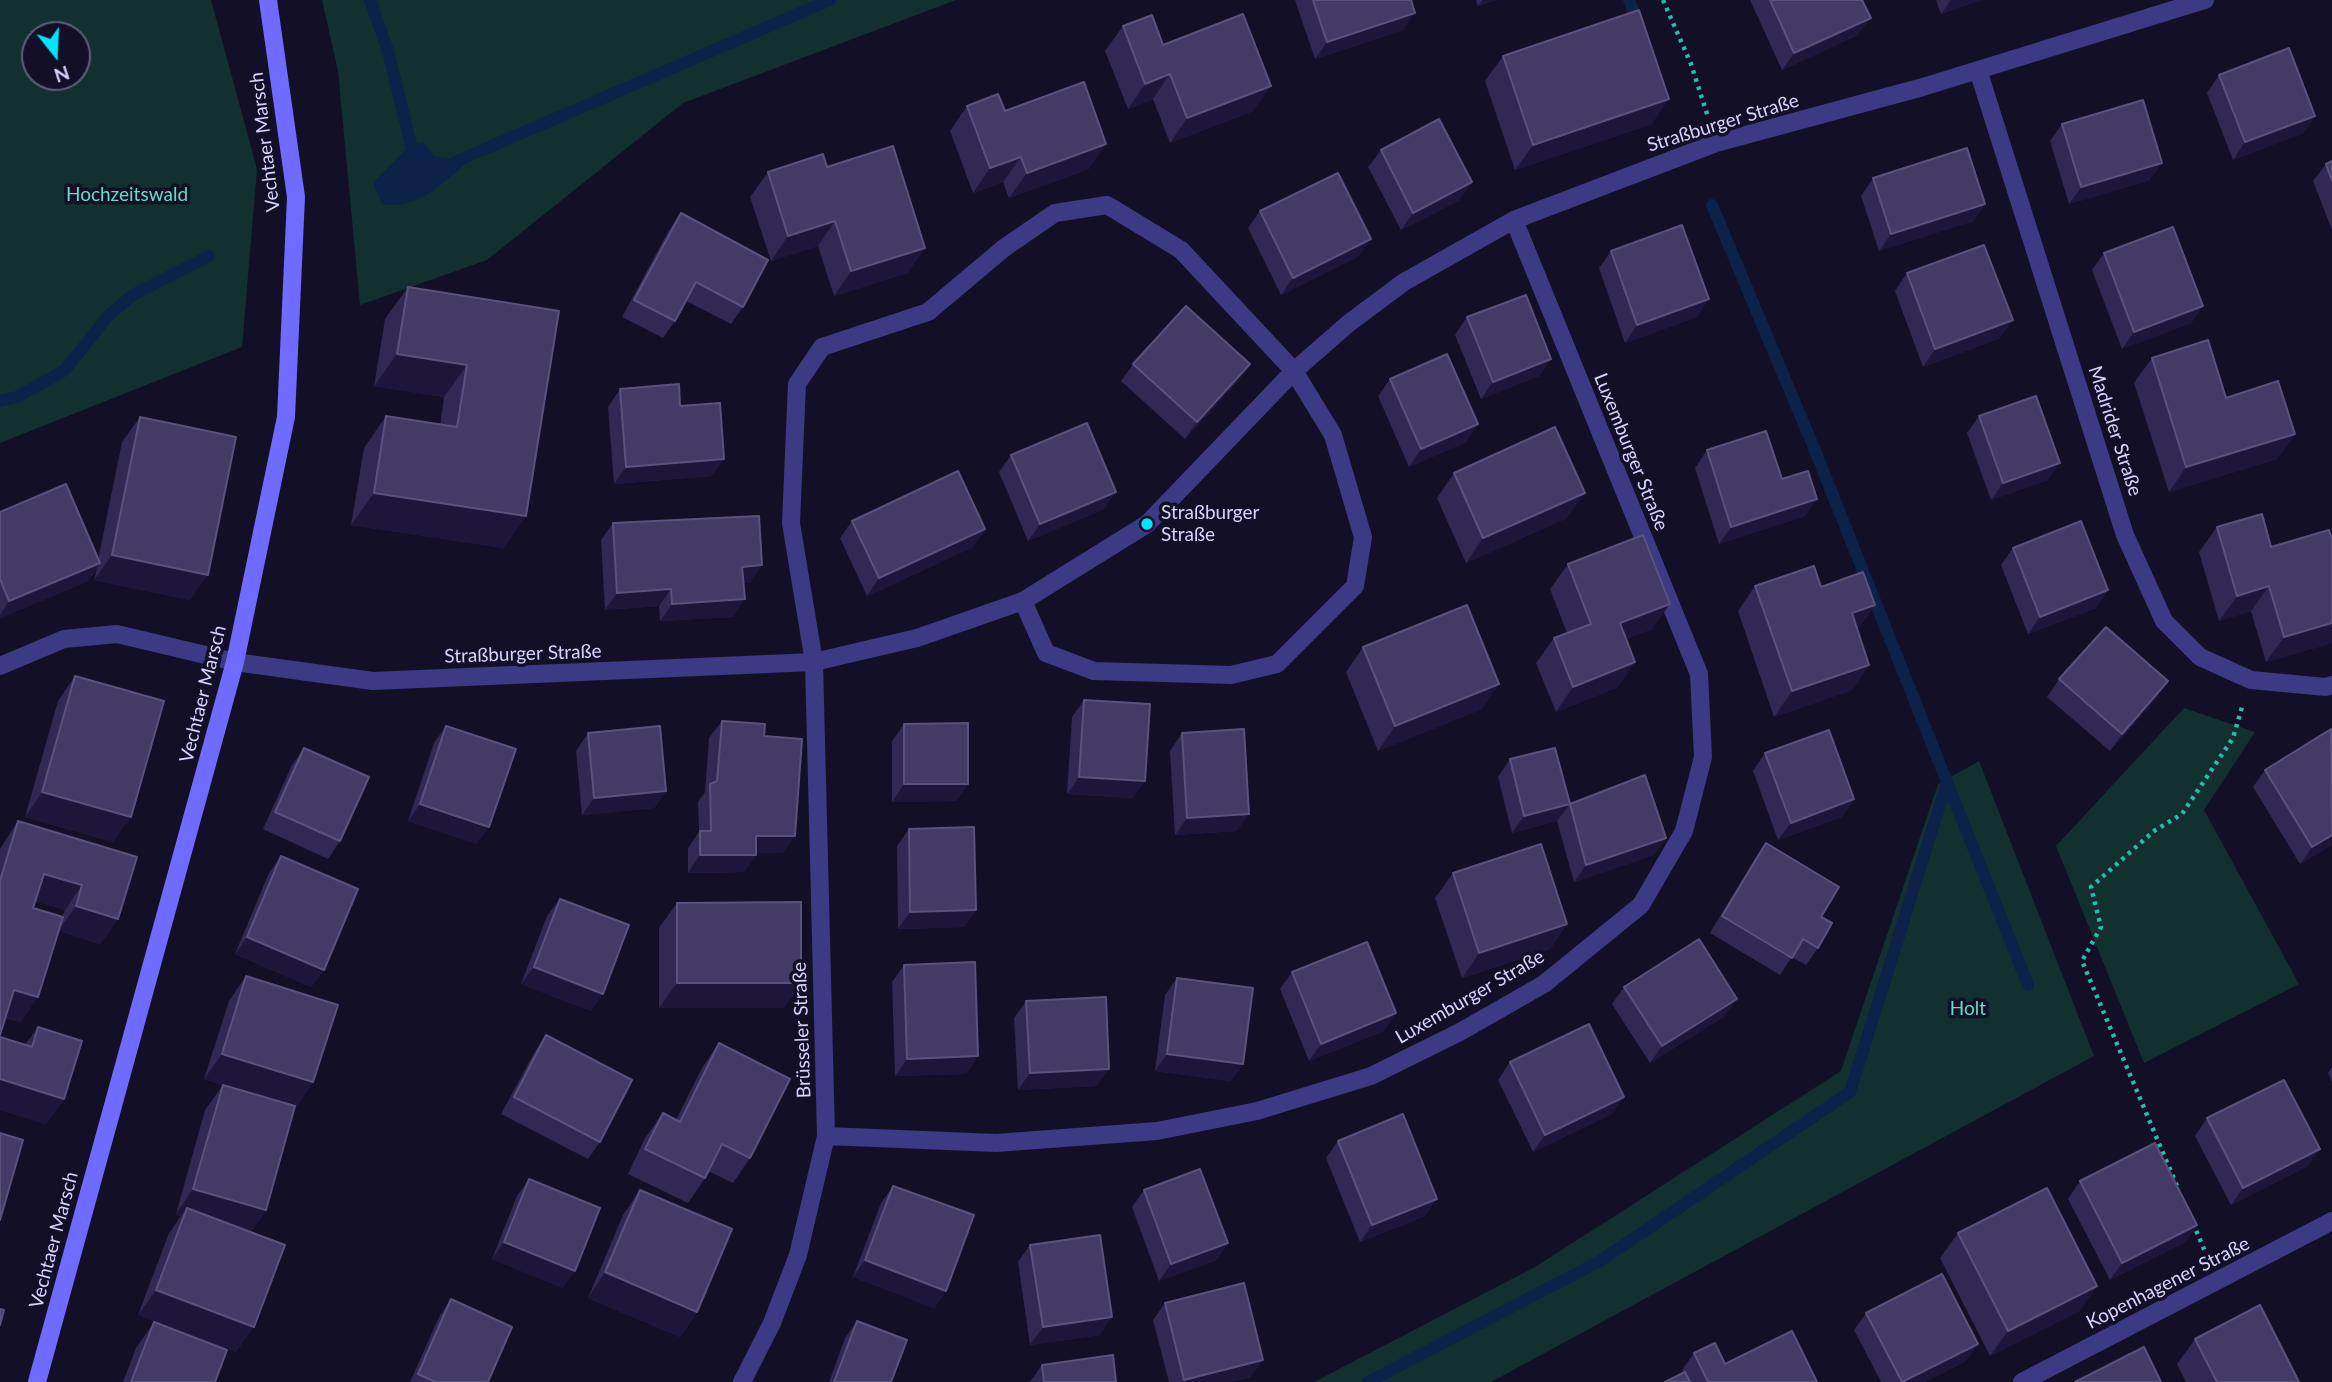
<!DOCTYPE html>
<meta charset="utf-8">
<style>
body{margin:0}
#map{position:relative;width:2332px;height:1382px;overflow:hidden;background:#130f26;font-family:Lato,sans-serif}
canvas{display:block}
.north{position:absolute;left:21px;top:21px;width:70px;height:70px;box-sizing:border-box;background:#130f26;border:2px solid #625e7d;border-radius:50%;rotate:162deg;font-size:19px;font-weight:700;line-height:28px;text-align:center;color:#d9d4ff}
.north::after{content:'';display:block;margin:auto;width:24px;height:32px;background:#00e5ff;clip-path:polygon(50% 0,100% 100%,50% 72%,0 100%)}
</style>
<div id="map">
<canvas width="2332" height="1382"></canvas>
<div class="north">N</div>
</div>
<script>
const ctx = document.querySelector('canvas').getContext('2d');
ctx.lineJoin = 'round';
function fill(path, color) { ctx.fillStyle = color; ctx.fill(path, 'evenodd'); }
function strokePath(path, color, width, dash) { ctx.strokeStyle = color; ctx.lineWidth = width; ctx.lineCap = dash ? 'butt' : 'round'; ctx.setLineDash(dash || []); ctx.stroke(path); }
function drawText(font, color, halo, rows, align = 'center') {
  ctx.font = font + ' Lato,sans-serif'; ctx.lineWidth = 7; ctx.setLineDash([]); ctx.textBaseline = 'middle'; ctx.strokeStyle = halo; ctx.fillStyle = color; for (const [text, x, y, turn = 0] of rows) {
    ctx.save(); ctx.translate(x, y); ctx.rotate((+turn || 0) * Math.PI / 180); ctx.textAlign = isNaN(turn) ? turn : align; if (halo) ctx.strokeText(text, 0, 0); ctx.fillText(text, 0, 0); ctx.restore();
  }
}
const green = new Path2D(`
 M0,0H211L257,169L242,347L0,443ZM35,35H77V77H35Z
 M322,0H956L683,103L487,260L360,305L338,71Z
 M2184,708L2255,732L2204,810L2299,984L2144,1063L2056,846Z
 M1979,761L2094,1056L1491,1382H1314L1535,1267L1841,1071L1938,784Z`);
const water = new Path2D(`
 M424,142L434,156L453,159L473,154L472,158C445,181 420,210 382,204L373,183L409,146Z`);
const stream = new Path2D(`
 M370,0L388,51L415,161
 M1629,0L1639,27
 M457,161L830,0
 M0,401L17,397L65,370L108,316L133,295L209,256
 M1947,782L2028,985
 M1368,1382L1600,1261L1850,1092L1947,782L1814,448L1712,205`);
const path = new Path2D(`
 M1663,0L1691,64L1708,117
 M2177,1186L2082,961L2101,927L2091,887L2154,831L2182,814L2233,738L2242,707
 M2193,1223L2206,1254`);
const street = new Path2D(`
 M1978,70L2125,535L2164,621L2200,657L2251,680L2326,687L2332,685
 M0,666L64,639L117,634L235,662L373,681L814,662L917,638L1023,601L1147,524L1294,371L1349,323L1404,282L1514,220L1716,143L1923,87L2205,0
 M826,1136L996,1143L1157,1131L1257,1111L1371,1076L1460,1032L1544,984L1641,905L1684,831L1703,757L1699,674L1514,220
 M742,1382L772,1323L798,1255L826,1136L814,662L791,523L797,384L822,347L928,312L1004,248L1055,213L1107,205L1181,250L1294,371L1333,435L1363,537L1355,586L1277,664L1231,675L1094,671L1046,653L1023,601
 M2022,1382L2332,1221`);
const secondary = new Path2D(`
 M37,1382L235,662L286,417L296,197L268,0`);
const wall = new Path2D(`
 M1295,0H1411L1403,30L1315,59Z
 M1476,0H1496L1478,6Z
 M1750,0H1862L1858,35L1782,70Z
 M1936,0H1981L1941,14Z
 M1123,26L1163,45L1253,111L1170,143L1153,99L1128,109L1105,51Z
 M1503,56L1652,124L1515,170L1485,81Z
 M2219,75L2315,116L2303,133L2233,160L2207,93Z
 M967,106L1005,111L1089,169L1009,198L1003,182L973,193L950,131Z
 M2062,124L2150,180L2069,204L2050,141Z
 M1381,150L1460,200L1401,230L1368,167Z
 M2332,161V230L2313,181L2326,164Z
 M827,167L925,248L907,273L834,296L818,246L771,261L750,197L768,172Z
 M1873,178L1985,204L1973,221L1879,251L1861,196Z
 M1260,211L1359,256L1281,295L1248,228Z
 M681,213L743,307L731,324L686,301L675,321L663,338L622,317L669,230Z
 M1611,251L1697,317L1625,343L1599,268Z
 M2104,253L2203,306L2191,323L2122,349L2092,270Z
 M1907,273L2000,338L1923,367L1895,291Z
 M408,287L559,311L504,548L351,525L364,448L386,416L440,425L444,397L374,386L385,319Z
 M1467,317L1551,359L1539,376L1481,399L1455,335Z
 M2152,358L2226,398L2295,434L2277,459L2169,492L2134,383Z
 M1133,364L1238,381L1185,439L1121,381Z
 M1390,379L1466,442L1409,467L1378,396Z
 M620,389L680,406L712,476L614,484L608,407Z
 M1979,416L2048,480L1991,500L1967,433Z
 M140,417L190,600L94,580L97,568L88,581L0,618V512L98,560L122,442Z
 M1707,450L1782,479L1817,499L1805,516L1719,544L1695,468Z
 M1011,455L1104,509L1028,541L999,472Z
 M1454,473L1567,518L1466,563L1437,498Z
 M852,521L985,529L973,547L867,596L840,538Z
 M613,523L750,583H744L733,617L660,621L659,606L605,610L601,540Z
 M2217,527L2271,547L2332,643L2266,662L2251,611L2219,621L2199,552Z
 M2013,548L2108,590L2096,608L2028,634L2001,565Z
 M1568,564L1652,629L1626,639L1618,687L1556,712L1536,663L1554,638L1567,633L1550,589Z
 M1755,586L1821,587L1875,605L1857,630L1869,665L1852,690L1774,717L1738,611Z
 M1363,647L1482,709L1378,751L1346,672Z
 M75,676L113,842L25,817L58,701Z
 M2059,679L2156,699L2110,751L2047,697Z
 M1084,700L1133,798L1067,794L1072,717Z
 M722,721L764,736L783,853H756V855L744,872L688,873V848L699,832L698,802L705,792L709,738Z
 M904,724L968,784L956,801L892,802V741Z
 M446,726L477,844L408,821L434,743Z
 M588,733L666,791L654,808L582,815L576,751Z
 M1182,733L1237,831L1175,835L1170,751Z
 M304,748L340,841L328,859L263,829L292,765Z
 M1765,753L1854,799L1842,817L1778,840L1753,771Z
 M1510,759L1570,804L1666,838L1654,855L1574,882L1557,821L1512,833L1498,777Z
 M2265,770L2332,845L2300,864L2253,787Z
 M18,821L118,919L100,944L59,931L21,1022L5,1018L0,1035V849ZM35,901L65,910L62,917L33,908Z
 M909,829L976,910L964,927L898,929L897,846Z
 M1766,843L1821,917L1818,948L1806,965L1792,957L1780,975L1710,933L1754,860Z
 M281,856L324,970L311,987L235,954L269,873Z
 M1453,873L1567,924L1550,949L1462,978L1435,898Z
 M560,899L591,1011L521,984L547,916Z
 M677,903L801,983L784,1008H659V928Z
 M904,965L978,1056L966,1074L895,1076L892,982Z
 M1292,972L1384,1031L1309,1061L1280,989Z
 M246,976L313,1082L296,1107H295L266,1210L251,1232L236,1352L138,1315L169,1233L181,1216L176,1214L205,1110L223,1085L232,1088L204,1079L229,1001Z
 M1177,978L1231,1081L1155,1071L1165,995Z
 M1624,987L1725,1016L1650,1063L1612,1004Z
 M1026,1001L1097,1086L1018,1090L1014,1018Z
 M38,1027L64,1099L46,1124L0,1110V1037L25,1045Z
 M546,1035L600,1142L588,1159L501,1114L534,1053Z
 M719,1043L750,1158L733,1183L708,1171L705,1178L688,1203L628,1174L645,1138L663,1113L676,1120L702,1068Z
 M1510,1062L1612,1114L1533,1152L1498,1080Z
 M2332,1067V1082L2328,1073Z
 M2207,1118L2308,1166L2231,1205L2195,1136Z
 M1338,1141L1425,1216L1360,1242L1326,1158Z
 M529,1179L563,1288L492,1259L517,1196Z
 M2080,1181L2197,1225L2185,1242L2110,1280L2068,1199Z
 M893,1186L946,1291L934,1308L853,1277L881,1203Z
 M640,1190L697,1312L680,1337L588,1298L623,1215Z
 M1144,1190L1228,1243L1216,1260L1159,1281L1132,1207Z
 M1958,1233L2097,1286L2079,1311L1990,1356L1940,1258Z
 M1030,1245L1100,1335L1030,1345L1018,1262Z
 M451,1299L488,1382H410L439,1317Z
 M1165,1303L1251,1377L1231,1382H1169L1153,1320Z
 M1866,1313L1966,1361L1925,1382H1881L1854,1330Z
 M857,1321L891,1382H829L845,1338Z
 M154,1322L215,1382H123L136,1348Z
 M2195,1339L2299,1382H2186L2177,1364Z
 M1694,1353L1725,1364L1817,1382H1665L1683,1373L1682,1370Z
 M1042,1365L1116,1382H1030Z`);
const shadedWall = new Path2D(`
 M1482,0H1496L1478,6Z
 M1951,0H1981L1941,14Z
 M1415,13L1403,30L1315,59L1327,42Z
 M1871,18L1858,35L1782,70L1794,53Z
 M1170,74L1153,99L1128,109L1145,84Z
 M1271,86L1253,111L1170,143L1187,118Z
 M1669,99L1652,124L1515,170L1533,145Z
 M2315,116L2303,133L2233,160L2245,142Z
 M1106,144L1089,169L1009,198L1027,173Z
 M1021,157L1003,182L973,193L990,168Z
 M2162,163L2150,180L2069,204L2081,187Z
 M1472,182L1460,200L1401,230L1413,213Z
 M1985,204L1973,221L1879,251L1891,234Z
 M835,221L818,246L771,261L788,236Z
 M1371,239L1359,256L1281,295L1293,278Z
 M925,248L907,273L834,296L851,271Z
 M1709,299L1697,317L1625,343L1637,325Z
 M2203,306L2191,323L2122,349L2134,332Z
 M2013,320L2000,338L1923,367L1935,349Z
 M397,354L467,365L444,397L374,386Z
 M1551,359L1539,376L1481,399L1493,382Z
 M1250,364L1238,381L1185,439L1197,422Z
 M1478,424L1466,442L1409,467L1421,449Z
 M2295,434L2277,459L2169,492L2186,467Z
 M724,459L712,476L614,484L626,467Z
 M2060,463L2048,480L1991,500L2003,483Z
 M1116,492L1104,509L1028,541L1040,524Z
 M374,493L526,516L504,548L351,525Z
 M1585,493L1567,518L1466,563L1483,538Z
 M1817,499L1805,516L1719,544L1731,527Z
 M985,529L973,547L867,596L879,578Z
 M112,555L208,575L190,600L94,580Z
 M100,563L88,581L0,618V615L9,601Z
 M762,565L750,583L730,584L742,567Z
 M2269,586L2251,611L2219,621L2237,596Z
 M671,589L659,606L605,610L617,593Z
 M2108,590L2096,608L2028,634L2040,617Z
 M745,599L733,617L660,621L672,604Z
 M1670,604L1652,629L1602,648L1620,623Z
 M1875,605L1857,630L1852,613Z
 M2332,623V643L2266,662L2284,637Z
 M1635,662L1618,687L1556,712L1573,687Z
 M1869,665L1852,690L1774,717L1792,691Z
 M2168,681L2156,699L2110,751L2122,734Z
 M1499,684L1482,709L1378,751L1395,726Z
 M1079,777L1145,781L1133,798L1067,794Z
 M904,784H968L956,801L892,802Z
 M666,791L654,808L582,815L594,798Z
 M42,792L131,817L113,842L25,817Z
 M1854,799L1842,817L1778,840L1791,823Z
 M420,804L489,827L477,844L408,821Z
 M1570,804L1557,821L1512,833L1524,816Z
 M1249,814L1237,831L1175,835L1187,818Z
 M2332,835V845L2300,864L2312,847Z
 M756,836H795L783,853L744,854Z
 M1666,838L1654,855L1574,882L1586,865Z
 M700,855H756L744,872L688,873Z
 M44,874L82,885L65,910L26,899Z
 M76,906L118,919L100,944L58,931Z
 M976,910L964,927L898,929L910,912Z
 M1567,924L1550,949L1462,978L1479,953Z
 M247,937L324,970L311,987L235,954Z
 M534,967L603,994L591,1011L521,984Z
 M677,983H801L784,1008H659Z
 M14,990L38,997L21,1022L0,1016Z
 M1737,999L1725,1016L1650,1063L1662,1046Z
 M1396,1013L1384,1031L1309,1061L1321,1044Z
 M222,1054L313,1082L296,1107L204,1079Z
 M1167,1054L1243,1064L1231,1081L1155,1071Z
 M978,1056L966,1074L895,1076L907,1059Z
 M1109,1069L1097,1086L1018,1090L1030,1073Z
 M0,1079L64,1099L46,1124L0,1110Z
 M1624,1097L1612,1114L1533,1152L1545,1135Z
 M2320,1149L2308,1166L2231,1205L2243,1188Z
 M193,1189L266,1210L249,1235L187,1208L181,1216L176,1214Z
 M1437,1199L1425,1216L1360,1242L1372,1225Z
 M2197,1225L2185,1242L2110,1280L2122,1263Z
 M504,1242L575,1271L563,1288L492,1259Z
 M1228,1243L1216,1260L1159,1281L1171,1264Z
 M865,1260L946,1291L934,1308L853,1277Z
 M605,1272L697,1312L680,1337L588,1298Z
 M2097,1286L2079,1311L1990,1356L2008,1331Z
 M156,1290L254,1327L236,1352L138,1315Z
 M1112,1317L1100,1335L1030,1345L1043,1327Z
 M1978,1344L1966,1361L1925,1382H1903Z
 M1263,1360L1251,1377L1231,1382H1183L1184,1380Z`);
const building = new Path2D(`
 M1313,0H1411L1415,13L1327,42Z
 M1770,0H1862L1871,18L1794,53Z
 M1639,10L1669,99L1533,145L1503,56Z
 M1243,14L1271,86L1187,118L1170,74L1145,84L1123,26L1152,15L1163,45Z
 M2289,48L2315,116L2245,142L2219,75Z
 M1084,82L1106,144L1027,173L1021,157L990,168L967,106L998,94L1005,111Z
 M2143,100L2162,163L2081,187L2062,124Z
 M1439,119L1472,182L1413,213L1381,150Z
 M893,146L925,248L851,271L835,221L788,236L768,172L823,154L827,167Z
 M1967,148L1985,204L1891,234L1873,178Z
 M2332,161V181L2326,164Z
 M1338,173L1371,239L1293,278L1260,211Z
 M681,213L768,260L743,307L696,282L675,321L634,300Z
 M1682,225L1709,299L1637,325L1611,251Z
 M2173,227L2203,306L2134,332L2104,253Z
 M1984,245L2013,320L1935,349L1907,273Z
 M408,287L559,311L526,516L374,493L386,416L457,427L467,365L397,354Z
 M1526,295L1551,359L1493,382L1467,317Z
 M1186,306L1250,364L1197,422L1133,364Z
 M2208,340L2226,398L2278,381L2295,434L2186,467L2152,358Z
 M1447,354L1478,424L1421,449L1390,379Z
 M679,384L680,406L720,403L724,459L626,467L620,389Z
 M2036,396L2060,463L2003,483L1979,416Z
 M140,417L236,437L208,575L112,555Z
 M1087,423L1116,492L1040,524L1011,455Z
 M1555,427L1585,493L1483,538L1454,473Z
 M1766,431L1782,479L1808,471L1817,499L1731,527L1707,450Z
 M958,471L985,529L879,578L852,521Z
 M66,484L100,563L9,601L0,579V512Z
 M2262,514L2271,547L2329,530L2332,539V623L2284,637L2269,586L2237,596L2217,527Z
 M759,516L762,565L742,567L745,599L672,604L671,589L617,593L613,523Z
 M2081,521L2108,590L2040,617L2013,548Z
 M1643,535L1670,604L1620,623L1635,662L1573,687L1554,638L1591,624L1568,564Z
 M1814,566L1821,587L1863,572L1875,605L1852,613L1869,665L1792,691L1755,586Z
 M1467,605L1499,684L1395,726L1363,647Z
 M2106,627L2168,681L2122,734L2059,679Z
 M75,676L164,701L131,817L42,792Z
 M1084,700L1150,704L1145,781L1079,777Z
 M722,721L765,724L764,736L802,739L795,836H756V855H700V831H711L710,784L717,781Z
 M968,723V784H904V724Z
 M446,726L516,749L489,827L420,804Z
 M660,726L666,791L594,798L588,733Z
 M1244,729L1249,814L1187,818L1182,733Z
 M2331,729L2332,835L2312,847L2265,770Z
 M1829,730L1854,799L1791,823L1765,753Z
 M304,748L369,777L340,841L275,812Z
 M1555,748L1570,804L1645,775L1666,838L1586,865L1570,804L1524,816L1510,759Z
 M18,821L137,857L118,919L76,906L82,885L44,874L33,908L63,917L38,997L14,990L0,1035V881Z
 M974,827L976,910L910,912L909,829Z
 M1766,843L1839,887L1821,917L1832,923L1818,948L1803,939L1792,958L1722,916Z
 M1541,844L1567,924L1479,953L1453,873Z
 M281,856L358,889L324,970L247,937Z
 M560,899L629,925L603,994L534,967Z
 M801,902V983H677V903Z
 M1699,939L1737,999L1662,1046L1624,987Z
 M1367,942L1396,1013L1321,1044L1292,972Z
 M975,962L978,1056L907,1059L904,965Z
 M246,976L338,1005L313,1082L222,1054Z
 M1177,978L1253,988L1243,1064L1167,1054Z
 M1106,997L1109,1069L1030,1073L1026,1001Z
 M1589,1024L1624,1097L1545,1135L1510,1062Z
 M38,1027L82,1041L64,1099L0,1079V1037L32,1047Z
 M546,1035L632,1080L600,1142L514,1097Z
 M719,1043L790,1079L750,1158L722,1144L705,1178L645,1149L663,1113L680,1122Z
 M2284,1080L2320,1149L2243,1188L2207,1118Z
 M223,1085L295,1106L266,1210L193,1189Z
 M1403,1114L1437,1199L1372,1225L1338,1141Z
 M0,1133L23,1140L0,1220Z
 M2155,1143L2197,1225L2122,1263L2080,1181Z
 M1200,1169L1228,1243L1171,1264L1144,1190Z
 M529,1179L600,1208L575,1271L504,1242Z
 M893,1186L974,1215L946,1291L865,1260Z
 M2047,1188L2097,1286L2008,1331L1958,1233Z
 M640,1190L732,1229L697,1312L605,1272Z
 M187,1208L285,1245L254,1327L156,1290Z
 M1100,1235L1112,1317L1043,1327L1030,1245Z
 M1942,1274L1978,1344L1902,1382L1866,1313Z
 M1244,1283L1263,1360L1184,1380L1165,1303Z
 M451,1299L512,1327L488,1382H435L418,1374Z
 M2260,1305L2299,1382H2217L2195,1339Z
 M0,1309L4,1310L0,1325Z
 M857,1321L907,1340L891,1382H834Z
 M154,1322L227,1350L215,1382H131Z
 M1792,1331L1817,1382H1708L1694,1353L1715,1343L1725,1364Z
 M2144,1347L2161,1382H2075Z
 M1113,1355L1116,1382H1044L1042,1365Z
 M1685,1372L1690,1382H1665Z`);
const markers = [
 [1147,524,7,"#00e5ff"]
];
const streetNames = [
 ["Straßburger Straße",1723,123,-17],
 ["Vechtaer Marsch",265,142,-97],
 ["Madrider Straße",2115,431,72],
 ["Luxemburger Straße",1631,452,68],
 ["Straßburger Straße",523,654,-2],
 ["Vechtaer Marsch",203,694,-76],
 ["Luxemburger Straße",1470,997,-30],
 ["Brüsseler Straße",802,1030,-92],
 ["Vechtaer Marsch",54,1240,-75],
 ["Kopenhagener Straße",2168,1283,-27]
];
const parkNames = [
 ["Hochzeitswald",127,195],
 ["Holt",1968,1009]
];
const poiNames = [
 ["Straßburger",1161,513],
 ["Straße",1161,535]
];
fill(green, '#12302f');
fill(water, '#0c2248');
strokePath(stream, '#0c2248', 12);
strokePath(path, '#2fb8b0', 4.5, [3.5, 5]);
strokePath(street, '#3d3a85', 18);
strokePath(secondary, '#6f6bff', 18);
fill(wall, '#312854');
fill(shadedWall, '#1d163a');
fill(building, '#433a66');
strokePath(building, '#5a527e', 2);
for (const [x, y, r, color] of markers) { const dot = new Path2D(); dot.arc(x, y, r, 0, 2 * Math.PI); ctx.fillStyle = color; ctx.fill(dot); strokePath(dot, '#130f26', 2.5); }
drawText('19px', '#d9d4ff', '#130f26', streetNames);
drawText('19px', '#5fe0c0', '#130f26', parkNames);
drawText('19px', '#d9d4ff', '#130f26', poiNames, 'left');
</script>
